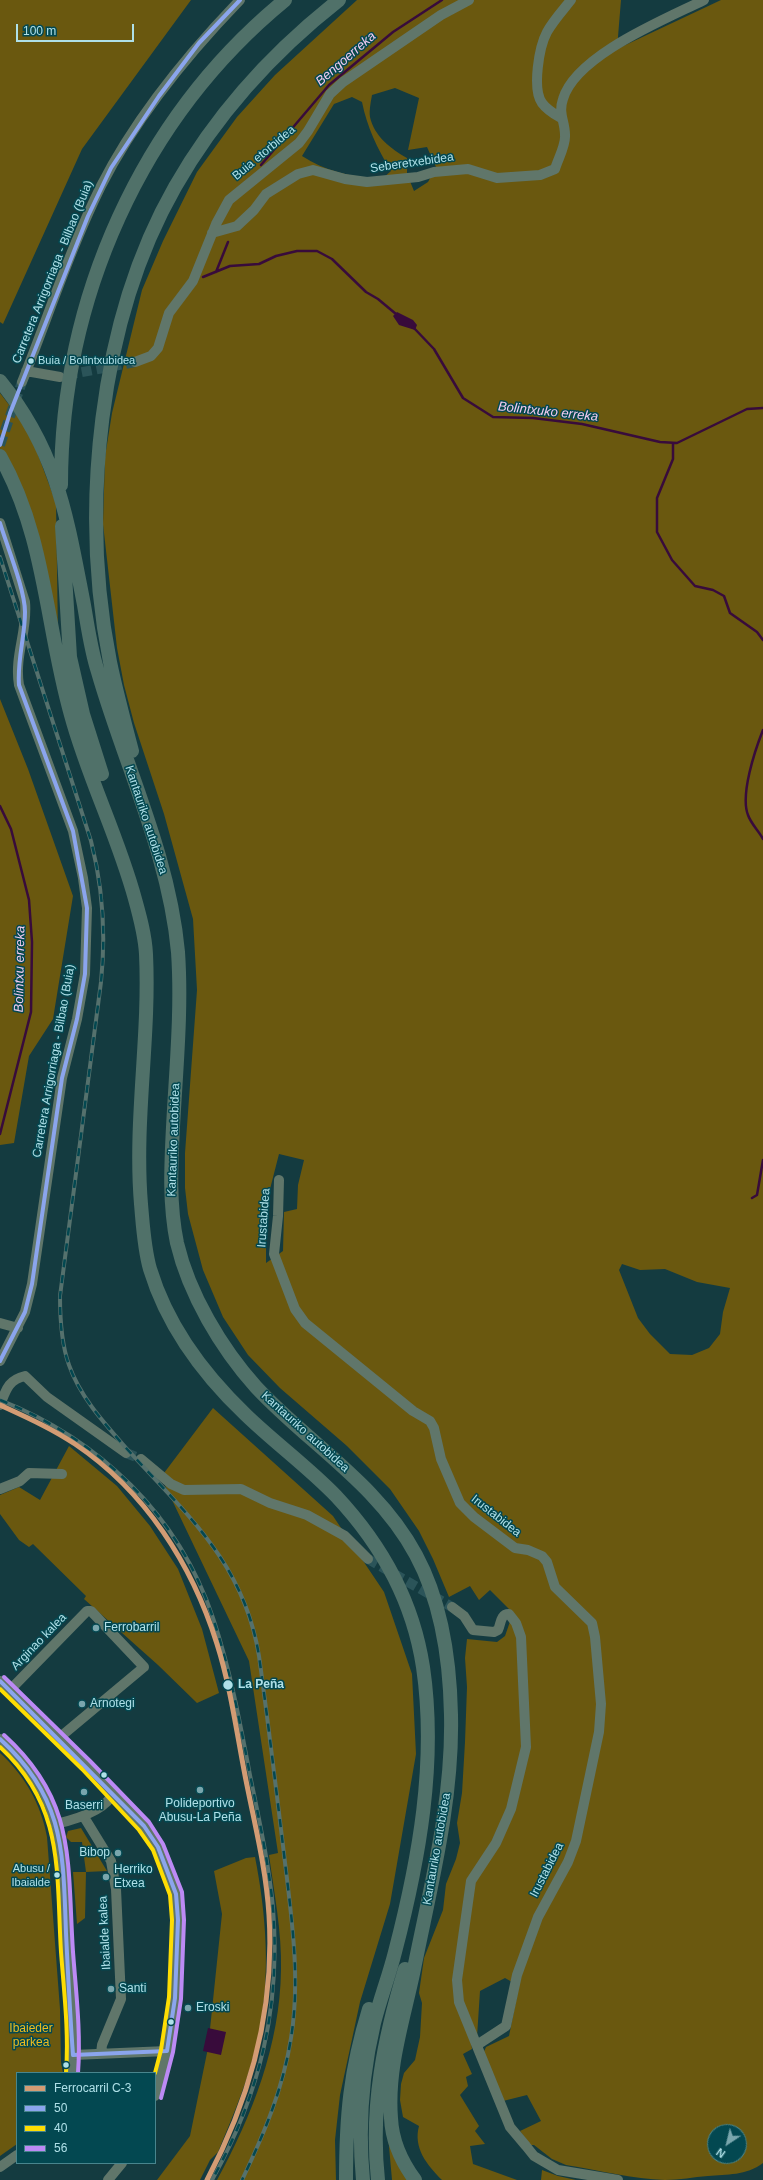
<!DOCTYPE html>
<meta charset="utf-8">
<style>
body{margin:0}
#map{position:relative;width:763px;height:2180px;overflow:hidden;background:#143b40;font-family:Helvetica,sans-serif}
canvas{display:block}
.legend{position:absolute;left:16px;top:2072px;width:140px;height:92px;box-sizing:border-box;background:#034851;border:1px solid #48858d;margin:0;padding:5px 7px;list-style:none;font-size:12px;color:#afe0e8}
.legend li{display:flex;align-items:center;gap:8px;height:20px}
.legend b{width:20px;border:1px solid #48858d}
.north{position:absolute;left:707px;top:2124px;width:40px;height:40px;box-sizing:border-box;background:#034851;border:1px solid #48858d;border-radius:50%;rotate:215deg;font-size:11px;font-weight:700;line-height:16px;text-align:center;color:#afe0e8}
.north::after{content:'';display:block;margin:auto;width:14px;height:18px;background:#79a6ad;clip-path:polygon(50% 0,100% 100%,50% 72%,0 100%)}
.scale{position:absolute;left:16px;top:24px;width:118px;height:18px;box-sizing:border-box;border:2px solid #afe0e8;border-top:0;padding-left:5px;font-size:12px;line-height:14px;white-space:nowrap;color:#afe0e8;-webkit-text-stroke:3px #034851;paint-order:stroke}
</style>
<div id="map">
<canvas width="763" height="2180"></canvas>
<ul class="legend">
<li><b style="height:5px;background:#d39c74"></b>Ferrocarril C-3</li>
<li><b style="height:5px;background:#8ba5ed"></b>50</li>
<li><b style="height:5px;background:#fedd03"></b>40</li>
<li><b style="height:5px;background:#bc8af5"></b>56</li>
</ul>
<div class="north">N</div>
<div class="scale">100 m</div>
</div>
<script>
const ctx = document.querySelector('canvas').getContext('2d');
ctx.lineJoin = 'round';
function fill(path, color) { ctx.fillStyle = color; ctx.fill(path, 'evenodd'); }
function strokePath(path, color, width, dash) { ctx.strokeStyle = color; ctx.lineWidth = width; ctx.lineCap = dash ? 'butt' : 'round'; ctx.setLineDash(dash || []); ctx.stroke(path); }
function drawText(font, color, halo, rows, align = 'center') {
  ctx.font = font + ' Helvetica,sans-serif'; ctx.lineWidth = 3; ctx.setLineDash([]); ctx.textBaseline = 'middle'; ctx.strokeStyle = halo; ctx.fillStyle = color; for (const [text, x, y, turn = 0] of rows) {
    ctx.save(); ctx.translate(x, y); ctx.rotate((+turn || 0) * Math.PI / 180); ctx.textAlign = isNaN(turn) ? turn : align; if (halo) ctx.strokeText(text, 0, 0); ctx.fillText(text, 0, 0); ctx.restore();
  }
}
const green = new Path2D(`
 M0,0H191L82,149L3,324L0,322Z
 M357,0H621L617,49L721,0H763V2163C746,2176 727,2174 708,2176C693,2177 680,2180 665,2180C634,2179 597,2170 566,2165L552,2159L534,2145H530L520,2131L541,2121L527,2095L503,2101L483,2054L486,2047L509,2036L519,1986L505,1978L480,1991L477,2037L471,2041L472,2049L463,2054L472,2074L466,2077L468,2086L460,2095L479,2126L475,2131L485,2144L470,2146L473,2164L517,2180H442C427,2165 413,2148 419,2126L403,2117L400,2100L401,2084L404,2073L415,2060L420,2037L422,2003L419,1993L424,1958L443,1910L446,1884L456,1859L460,1843L457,1823L462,1793L465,1742L467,1687L465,1658L467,1639L497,1642L505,1636L513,1613L490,1590L479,1600L470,1586L449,1597L433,1559L419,1531L390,1489L347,1446L280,1388L248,1355L223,1317L203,1270L188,1214L185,1188V1153L197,990L193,919L164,814L134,723L124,685L117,648L103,524L105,457L112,413L142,290L163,241L197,172L237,117L275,75ZM395,88L419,98L408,150L427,147L436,167L428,182L414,191L407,174V158C391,149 374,136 370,117C369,110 371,101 372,95ZM352,97L362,102C367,127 377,148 391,171L383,178C355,179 325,171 302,156L334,104ZM279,1154L304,1160L298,1185L297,1209L284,1212L283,1251L266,1263V1240L260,1235L263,1203L269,1193ZM622,1264L640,1270L665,1269L697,1282L730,1288L723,1312L720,1334L709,1348L692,1355L670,1354L650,1334L638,1318L619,1270ZM715,2132H739V2156H715Z
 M0,393L22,422L34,444L56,503L58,636L4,454L0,449Z
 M0,699L28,769L73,896L53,1019L29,1056L14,1143L0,1145Z
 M213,1408L333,1516L384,1592L412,1674L416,1754L390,1904L360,2002L340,2095L335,2140L336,2180H217C252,2116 280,2045 281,1970C282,1932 274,1892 269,1855L278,1853L249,1661L161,1477Z
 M69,1446L117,1486L150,1526L178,1569L202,1629L219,1693L197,1703L158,1665L84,1599L86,1596L33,1544L29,1547L19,1540L0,1514V1495L19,1487L40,1500Z
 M0,1753C25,1776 41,1804 47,1837L60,2009L61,2062L63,2073H17V2144L0,2156Z
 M81,1828L107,1871L86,1872L85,1918L77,1924L73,1872H86L82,1842H71L66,1837L68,1831Z
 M255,1857C266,1913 271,1975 259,2032C251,2074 234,2113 218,2152L210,2160L200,2180H157L190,2136L208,2048L222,1914L214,1871L246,1858Z
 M388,2135L409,2180H392Z
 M542,2170L558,2176L576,2180H541Z`);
const water = new Path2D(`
 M397,312L413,320L417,325L415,330L399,325L393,316Z
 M208,2028L226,2032L221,2055L203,2051Z`);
const stream = new Path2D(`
 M261,165L329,85L393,32L442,0
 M216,272L228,242
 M203,277L230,266L259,264L276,256L297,251H317L332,259L366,292L378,299L396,314
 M413,327L434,349L463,398L493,417L533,418L582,424L660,442L677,443L747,409L763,408
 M673,443V459L657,498V532L672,560L695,586L713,590L724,596L730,613L757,632L763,640
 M763,730C755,750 740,795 748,815C751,824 759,831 763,839
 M0,806L11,829L29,900L32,942L31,1012L0,1134
 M752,1198L757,1195L763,1160`);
const minorTunnel = new Path2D(`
 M67,375L135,362
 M0,445L22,382
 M126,1453L141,1459
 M368,1559L452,1607`);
const minor = new Path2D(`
 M561,118C554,114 547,110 542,103C532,89 539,47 547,32C553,21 563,10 571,0
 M212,233L237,226L254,210L266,194L298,174L313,170L345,179L367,182L418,177L434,172L468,169L497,178L540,175L555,169C558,159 566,145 565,135C565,121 558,114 563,99C576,55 666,19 704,0
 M135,362L151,356L158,348L169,313L193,281L216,224L229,200L299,143L308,131L330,94L343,82L441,15L469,0
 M26,371L60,377
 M22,382C48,317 70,249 101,186C136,117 187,55 240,0
 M0,523L25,602C28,630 14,656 19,685L73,831L83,878L87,908L85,974L77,1019L62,1078L32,1284L25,1312L0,1361
 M279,1180L278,1216L274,1254L295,1309L305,1323L413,1411L430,1421L434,1428L441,1459L460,1503L474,1517L515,1548L528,1550L542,1556L547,1562L555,1587L592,1623L595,1637L601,1704L599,1732L576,1841L568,1862L538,1917L517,1975L506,2026L477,2045
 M0,1323L18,1328
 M0,1405C6,1390 8,1380 25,1376L47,1397L126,1453
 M141,1459L171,1484L184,1490L241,1489L270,1503L307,1515L345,1536L368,1559
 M0,1489L20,1481L29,1473L62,1474
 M452,1607L464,1616L473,1630L494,1632L498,1630C501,1624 500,1614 509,1614L516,1623L521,1637L526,1747L511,1809L496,1843L471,1881L457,1980L459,2002L510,2127L526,2146L534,2156L558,2170L618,2180
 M0,1681L86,1765L144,1826L158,1847L167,1870L176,1894L178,1920L175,1998L167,2051L155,2096
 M10,1690L87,1611H91L144,1667L59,1738
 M0,1739C18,1755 34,1773 45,1795C68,1842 64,1901 67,1951C70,1991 76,2033 72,2073
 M84,1817L111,1861L116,1889L121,1999L102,2045L101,2053
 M56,1824C73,1820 106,1811 113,1793
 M73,2055L167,2051
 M0,2167L17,2155
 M108,2180L122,2163`);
const highway = new Path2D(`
 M0,381C58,452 67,518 84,605C88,628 91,651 98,672C125,766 169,854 178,952C182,1010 176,1069 173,1127C171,1166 169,1204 177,1243C189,1294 221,1348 256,1387C309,1444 378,1484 416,1555C442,1603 450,1661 451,1715C453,1803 430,1888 413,1974C403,2021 387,2069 391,2118C392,2141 401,2161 415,2180
 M0,456C46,537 46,628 71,715C88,778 118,836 135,899C140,917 145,935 146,954C150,1038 134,1120 141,1204C143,1226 144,1248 150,1269C167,1325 204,1375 246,1415C275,1443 308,1467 336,1496C381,1544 413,1601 423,1667C437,1762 419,1860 395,1952C389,1976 380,1999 374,2023C362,2074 358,2128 363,2180
 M61,485C61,299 141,118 285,0
 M62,526L70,657L83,714L102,774
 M132,751C124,721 116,691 110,662C80,511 98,322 175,187C216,115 274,51 339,0
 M346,2180C346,2116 350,2071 369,2009
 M378,2180C370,2107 384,2038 405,1969`);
const rail = new Path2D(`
 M0,557L91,841C103,888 106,934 101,982L60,1296C60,1319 61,1343 69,1365C80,1397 105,1424 127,1449C187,1515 244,1563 259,1656C268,1721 276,1788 284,1854C291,1914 301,1977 291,2038C283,2089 264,2134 242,2180
 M0,1400C99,1439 179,1515 213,1618C230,1669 240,1722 250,1775C259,1819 269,1864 273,1908C281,2007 260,2094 212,2180`);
const bus1 = new Path2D(`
 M0,445L10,413L88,216L111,168L159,96L199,43L240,0
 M0,523C7,546 25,590 25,612C25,637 17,660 19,685L73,831L87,908L85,974L77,1019L62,1078L32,1284L25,1312L0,1361
 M0,1681L144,1826L158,1847L176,1894L178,1920L175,1998L167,2051L73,2055C70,2014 68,1974 66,1933C63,1852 65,1798 0,1739`);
const bus2 = new Path2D(`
 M0,1689L82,1769L139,1830L153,1850L170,1895L172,1920L169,1997L161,2050L155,2073
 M0,1747C65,1807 56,1872 61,1952C64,1992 69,2032 66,2073`);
const bus3 = new Path2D(`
 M4,1677L90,1761L149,1822L163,1844L182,1892L184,1920L181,1999L173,2052L161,2098
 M4,1735C77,1801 67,1862 73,1952C76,1992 81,2032 78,2073`);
const rail1 = new Path2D(`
 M0,1405C26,1417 51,1428 75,1444C145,1491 192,1564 217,1644C230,1685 236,1728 244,1770C253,1818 266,1866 269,1915C275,2010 251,2097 207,2180`);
const markers = [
 [31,361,3.5,"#afe0e8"],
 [96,1628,4,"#79a6ad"],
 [228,1685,5.5,"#afe0e8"],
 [82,1704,4,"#79a6ad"],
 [104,1775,3.5,"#afe0e8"],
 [200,1790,4,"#79a6ad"],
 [84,1792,4,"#79a6ad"],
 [118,1853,4,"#79a6ad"],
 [57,1875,3.5,"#afe0e8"],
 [106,1877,4,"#79a6ad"],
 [111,1989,4,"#79a6ad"],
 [188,2008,4,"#79a6ad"],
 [171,2022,3.5,"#afe0e8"],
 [66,2065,3.5,"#afe0e8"]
];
const busNames = [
 ["Buia / Bolintxubidea",38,361],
 ["Abusu /",50,1869,"right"],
 ["Ibaialde",50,1883,"right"]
];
const streetNames = [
 ["Buia etorbidea",264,153,-40],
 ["Seberetxebidea",412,163,-8],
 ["Carretera Arrigorriaga - Bilbao (Buia)",53,272,-68],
 ["Kantauriko autobidea",146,820,72],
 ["Carretera Arrigorriaga - Bilbao (Buia)",54,1061,-80],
 ["Kantauriko autobidea",174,1140,-88],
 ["Irustabidea",264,1218,-86],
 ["Kantauriko autobidea",305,1432,42],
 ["Irustabidea",496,1516,38],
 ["Arginao kalea",39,1642,-46],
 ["Kantauriko autobidea",437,1849,-80],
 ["Irustabidea",547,1870,-63],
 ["Ibaialde kalea",105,1933,-93]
];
const poiNames = [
 ["Ferrobarril",104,1628],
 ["Arnotegi",90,1704],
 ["Polideportivo",200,1804,"center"],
 ["Abusu-La Peña",200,1818,"center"],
 ["Baserri",84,1806,"center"],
 ["Bibop",110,1853,"right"],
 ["Herriko",114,1870],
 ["Etxea",114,1884],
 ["Santi",119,1989],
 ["Eroski",196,2008]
];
const stopNames = [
 ["La Peña",238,1685]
];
const parkNames = [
 ["Ibaieder",31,2029],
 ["parkea",31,2043]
];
const waterNames = [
 ["Bengoerreka",346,59,-41],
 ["Bolintxuko erreka",548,412,6],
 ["Bolintxu erreka",20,969,-89]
];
fill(green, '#6a580f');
fill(water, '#380b3b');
strokePath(stream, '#380b3b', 2.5);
strokePath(minorTunnel, '#2b5459', 10, [10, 5]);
strokePath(minor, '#60766a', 10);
strokePath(highway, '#507169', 14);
strokePath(rail, '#55716d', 4);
strokePath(rail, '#034851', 2.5, [8]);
strokePath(bus1, '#8ba5ed', 4);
strokePath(bus2, '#fedd03', 4);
strokePath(bus3, '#bc8af5', 4);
strokePath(rail1, '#d39c74', 5);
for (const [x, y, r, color] of markers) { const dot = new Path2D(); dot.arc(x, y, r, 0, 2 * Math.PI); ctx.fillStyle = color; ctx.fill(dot); strokePath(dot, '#034851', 1.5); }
drawText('11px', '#afe0e8', '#034851', busNames, 'left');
drawText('12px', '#afe0e8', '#034851', streetNames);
drawText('12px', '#afe0e8', '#034851', poiNames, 'left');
drawText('bold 12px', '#afe0e8', '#034851', stopNames, 'left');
drawText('12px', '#efbd1e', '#034851', parkNames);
drawText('italic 13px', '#f4cdf1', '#034851', waterNames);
</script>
